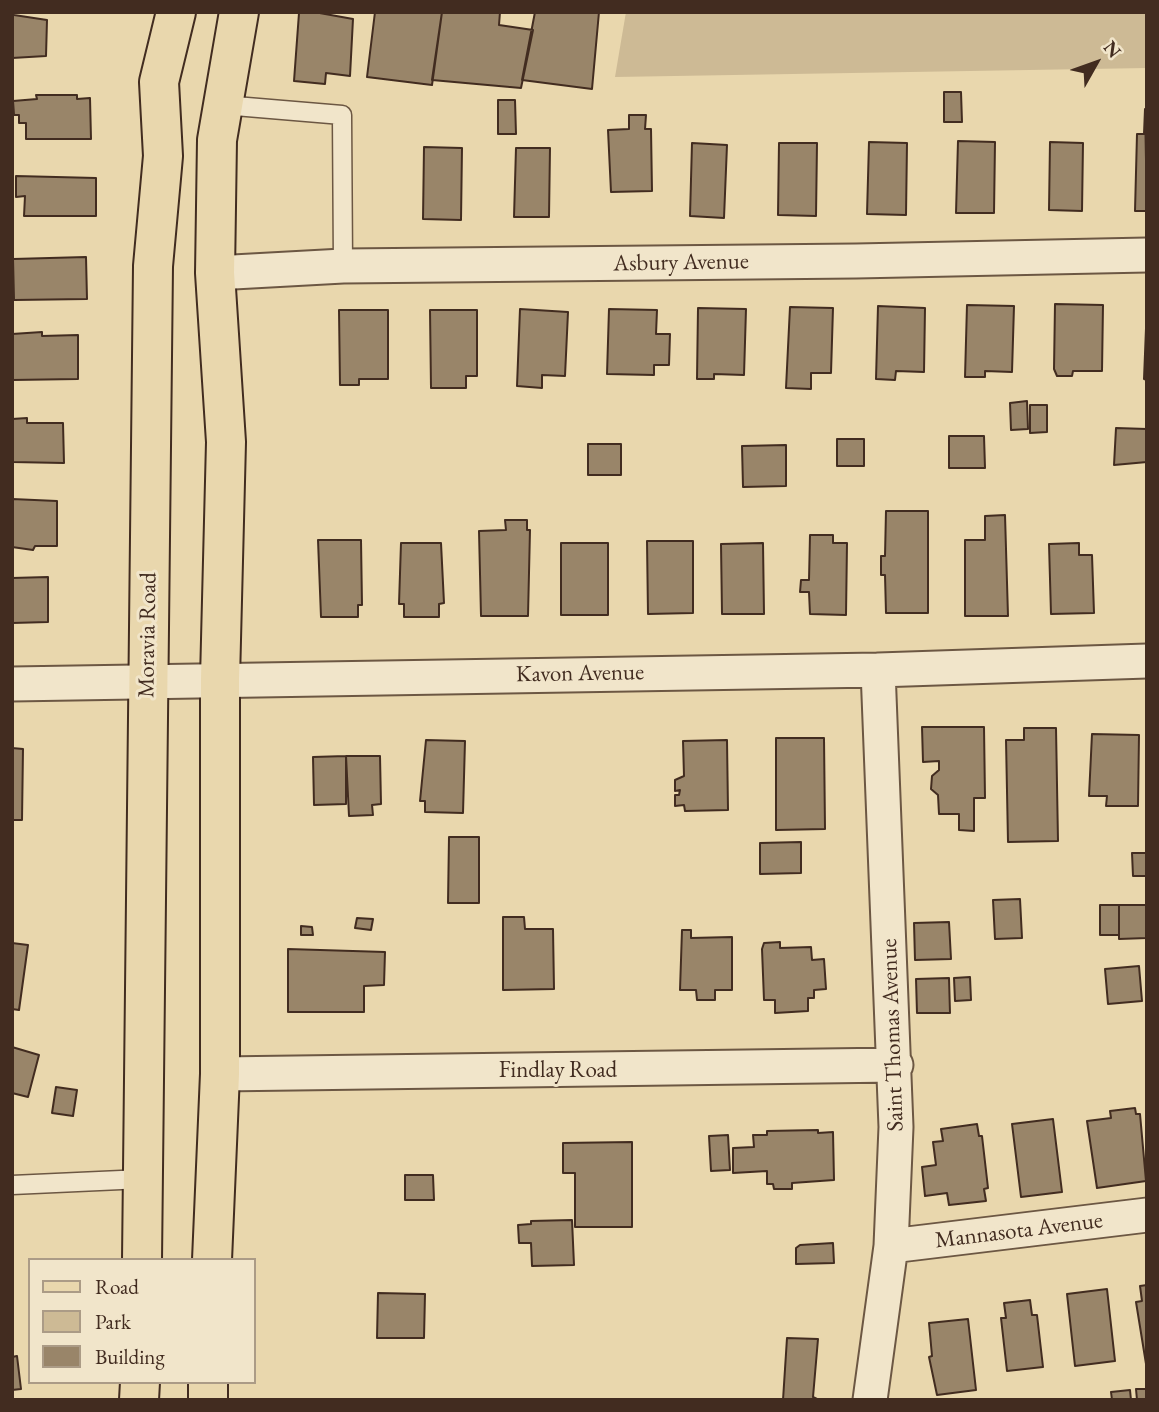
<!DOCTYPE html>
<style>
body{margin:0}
#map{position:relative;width:1159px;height:1412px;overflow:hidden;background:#e9d7ad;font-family:"EB Garamond",serif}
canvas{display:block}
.frame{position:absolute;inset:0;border:14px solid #422c20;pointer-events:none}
.legend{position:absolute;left:28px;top:1258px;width:228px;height:126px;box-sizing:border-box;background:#f1e5ca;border:2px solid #ab9b86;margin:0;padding:9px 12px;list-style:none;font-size:21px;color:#422c20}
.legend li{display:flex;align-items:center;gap:14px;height:35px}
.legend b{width:35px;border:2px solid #ab9b86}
.north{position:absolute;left:1061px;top:28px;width:70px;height:70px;-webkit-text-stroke:5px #f1e5ca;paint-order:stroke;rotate:50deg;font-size:19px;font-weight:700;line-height:28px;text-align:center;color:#422c20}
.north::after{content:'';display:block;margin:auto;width:24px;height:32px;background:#422c20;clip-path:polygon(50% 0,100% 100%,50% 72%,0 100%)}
</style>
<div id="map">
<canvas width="1159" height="1412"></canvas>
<div class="frame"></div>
<ul class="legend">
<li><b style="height:9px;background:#e9d7ad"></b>Road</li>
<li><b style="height:19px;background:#cdba95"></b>Park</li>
<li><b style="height:19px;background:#998569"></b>Building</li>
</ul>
<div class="north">N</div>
</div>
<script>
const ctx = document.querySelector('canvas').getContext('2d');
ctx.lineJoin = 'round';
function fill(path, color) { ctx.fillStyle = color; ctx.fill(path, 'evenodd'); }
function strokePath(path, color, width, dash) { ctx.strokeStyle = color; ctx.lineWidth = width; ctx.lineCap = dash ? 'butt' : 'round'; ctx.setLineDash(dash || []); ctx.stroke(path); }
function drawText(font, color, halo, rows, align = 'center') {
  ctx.font = font + ' "EB Garamond",serif'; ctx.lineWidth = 6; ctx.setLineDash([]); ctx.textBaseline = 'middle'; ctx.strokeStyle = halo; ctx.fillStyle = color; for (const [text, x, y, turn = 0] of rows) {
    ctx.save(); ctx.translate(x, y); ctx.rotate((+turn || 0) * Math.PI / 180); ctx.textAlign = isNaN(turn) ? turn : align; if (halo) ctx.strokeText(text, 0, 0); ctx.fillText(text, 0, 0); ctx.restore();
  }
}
const green = new Path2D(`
 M626,12H1147V68L615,77Z`);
const building = new Path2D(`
 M12,12L14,15L47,20L46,56L12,58Z
 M314,12L353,19L350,76L326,73L325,84L294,81L299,13Z
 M375,12H442L432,85L367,77Z
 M442,12H500L499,25L533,30L521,88L432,80Z
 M535,12H599L592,89L522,80Z
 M944,92H961L962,122H944Z
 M36,95H77V99L90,98L91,139H26V123H19V115H14L13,101L37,99Z
 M498,100H515L516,134H498Z
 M1145,109L1147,211H1135L1137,134H1144Z
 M629,115H646L645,129H651L652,191L611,192L608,130L629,129Z
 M958,141L995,142L994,213H956Z
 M869,142L907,143L906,215L867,214Z
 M1050,142L1083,143L1082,211L1049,210Z
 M692,143L727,145L724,218L690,216Z
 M779,143H817L816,216L778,215Z
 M424,147L462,148L461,220L423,219Z
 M516,148H550L549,217H514Z
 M16,176L96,178V216H24L25,196L16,197Z
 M86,257L87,299L14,300L13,259Z
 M1147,303V380L1144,379Z
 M1055,304L1103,305L1102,371H1073L1072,376H1057L1054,369Z
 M967,305L1014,306L1012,372L985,371V377H965Z
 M878,306L925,308L924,372L896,371L895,380L876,379Z
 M790,307L833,308L831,373H811V389L786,388Z
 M698,308L746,309L744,375L714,374V379H697Z
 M520,309L568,312L565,376L542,375V388L517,386Z
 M609,309L657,310L656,334H670L669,365H654V375L607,374Z
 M339,310H388V379H359V385H340Z
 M430,310H477V376H466V388H431Z
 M42,332V336L78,335V379L12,380V334Z
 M1027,401L1028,429L1011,430L1010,403Z
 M1030,405H1047V432L1030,433Z
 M27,418V423H63L64,463L12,462V419Z
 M1116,428L1147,429V462L1114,465Z
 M949,436H984L985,468H949Z
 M837,439H864V466H837Z
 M588,444H621V475H588Z
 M786,445V486L743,487L742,446Z
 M12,499L57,501V546H35L33,550L12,547Z
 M886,511H928V613H886L885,575H881V556H885Z
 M1005,515L1008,616H965V540H985V516Z
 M505,520H527V530H530L528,616H481L479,531L506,530Z
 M810,535H833V543H847L846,615L810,614L809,592H800L801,580H809Z
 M318,540H361L362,605H358V617H321Z
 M647,541H693V613L648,614Z
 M401,543H441L444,603L439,604V617H404V604H399Z
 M561,543H608V615H561Z
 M763,543L764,614H722L721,544Z
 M1079,543V555H1092L1094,613L1051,614L1049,544Z
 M48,577V622L12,623V578Z
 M922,727H984L985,798H974V831L959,830V814H939L938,795L931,789L932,776L939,770V761L923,762Z
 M1024,728H1056L1058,841L1008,842L1006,740H1024Z
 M1092,734L1139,735L1138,806H1106L1107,796H1089Z
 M776,738H824L825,829L776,830Z
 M426,740L465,741L463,813L425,812V801H420Z
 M727,740L728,810L685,811L684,805L675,806V795H679L680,790L675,791V780L684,776L683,741Z
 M12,748L23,749L22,820H12Z
 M346,756H380L381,804L372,805L373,815L349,816Z
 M346,756V804L314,805L313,757Z
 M449,837H479V903H448Z
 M801,842V873L760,874V843Z
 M1132,853H1147V876H1133Z
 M1020,899L1022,938L995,939L993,900Z
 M1100,905H1119V935H1100Z
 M1119,905H1147V938L1119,939Z
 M503,917H524L525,929H553L554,989L503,990Z
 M357,918L373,919L371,930L355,928Z
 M949,922L951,959L915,960L914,923Z
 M301,926L312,927L313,935H301Z
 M682,930H691V938L732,937V990H715V1000H697L696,990H680Z
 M780,942V948L811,947L812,960L824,959L826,989L814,990V998H808V1011L775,1013V1000H764L762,949L764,943Z
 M12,943L28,945L19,1010L12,1009Z
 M288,949L385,952L384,985L364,986V1012H288Z
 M1139,966L1142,1001L1108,1004L1105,969Z
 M970,977L971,1000L955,1001L954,978Z
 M949,978L950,1013H917L916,979Z
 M12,1047L39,1055L28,1097L12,1093Z
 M56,1087L77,1090L73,1116L52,1113Z
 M1135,1108L1136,1114H1140L1146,1181L1097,1188L1087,1121L1111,1118L1110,1111Z
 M1053,1119L1062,1192L1021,1197L1012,1124Z
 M977,1124L979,1136H982L988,1188L984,1189L986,1201L949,1205L947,1193L925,1196L922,1167L936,1165L933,1142L943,1141L941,1129Z
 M818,1130V1133L833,1132L834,1180L792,1183V1189H774L773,1184H767V1171L733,1173V1148L754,1147L753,1135H767V1131Z
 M728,1135L730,1170L711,1171L709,1136Z
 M632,1142V1227H575V1173H563V1143Z
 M405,1175H433L434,1200H405Z
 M572,1220L574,1265L532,1266L531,1243H519L518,1225L531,1224V1221Z
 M833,1243L834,1263L796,1264V1248L800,1245Z
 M1147,1285V1370L1136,1302L1142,1301L1140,1286Z
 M1107,1289L1115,1361L1075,1366L1067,1294Z
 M378,1293L425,1294L424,1338H377Z
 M1030,1300L1032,1315H1037L1043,1367L1007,1371L1001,1318H1006L1004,1303Z
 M968,1319L976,1390L937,1395L929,1357L932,1356L929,1323Z
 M787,1338L818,1339L813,1397L819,1400H783Z
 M17,1356L21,1389L12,1390V1357Z
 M1136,1389H1147V1400H1137Z
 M1130,1390L1131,1400H1112L1111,1392Z`);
const lane = new Path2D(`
 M223,105L342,115L343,266
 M12,1185L143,1179`);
const street = new Path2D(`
 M215,273L343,266L856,261L1147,255
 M12,684L878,670L1147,661
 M220,1074L896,1065
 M891,1246L1147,1215
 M870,1400L891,1246L896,1127L878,670`);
const primary = new Path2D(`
 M142,1260L153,266L163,156L159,82L176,12
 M212,1260L220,1074V679L226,442L215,273L217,140L239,12
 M139,1400L140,1382
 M208,1400V1382`);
const streetNames = [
 ["Asbury Avenue",681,263,-1],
 ["Moravia Road",148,635,-89],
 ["Kavon Avenue",580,674,-1],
 ["Saint Thomas Avenue",893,1035,-92],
 ["Findlay Road",558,1071],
 ["Mannasota Avenue",1019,1231,-7]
];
fill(green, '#cdba95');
fill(building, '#998569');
strokePath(building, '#422c20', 2);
strokePath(lane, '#6c5743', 21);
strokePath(street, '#6c5743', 37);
strokePath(primary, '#422c20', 42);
strokePath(lane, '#f1e5ca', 18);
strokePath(street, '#f1e5ca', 33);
strokePath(primary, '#e9d7ad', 38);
drawText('23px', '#422c20', '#f1e5ca', streetNames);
</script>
